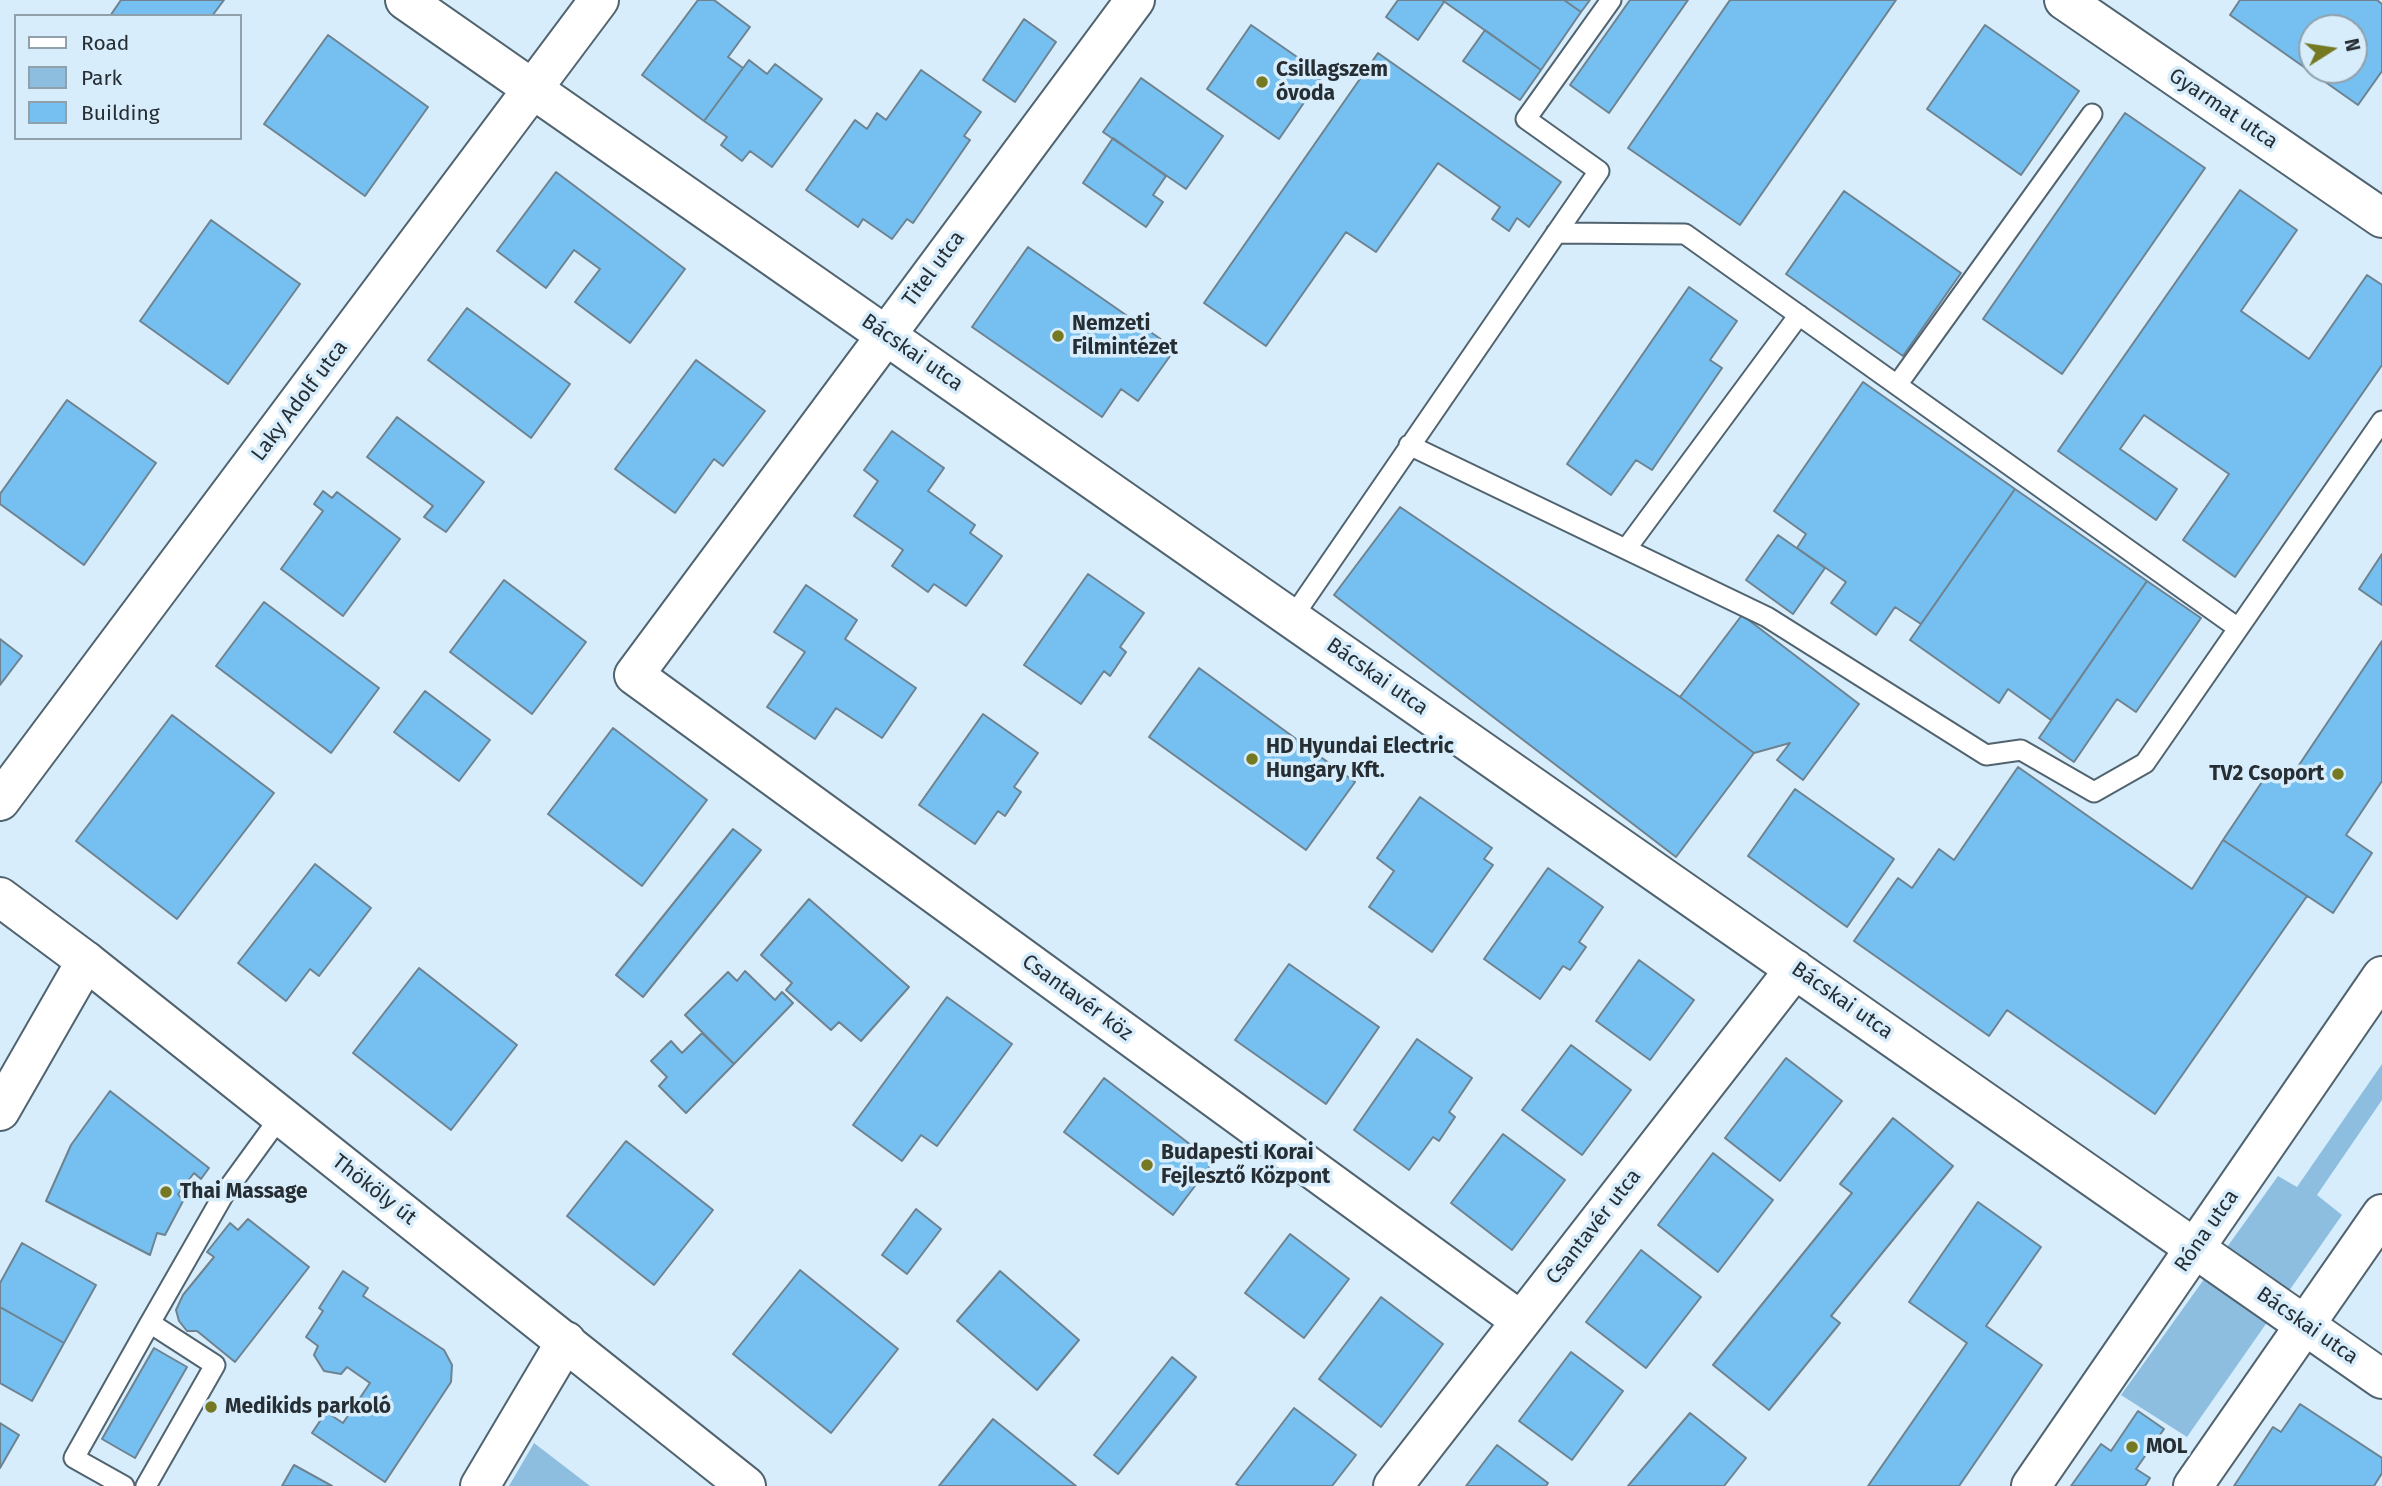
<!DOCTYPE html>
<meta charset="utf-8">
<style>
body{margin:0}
#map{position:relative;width:2382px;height:1486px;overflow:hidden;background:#d7edfc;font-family:"Fira Sans",sans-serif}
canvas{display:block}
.legend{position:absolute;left:14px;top:14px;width:228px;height:126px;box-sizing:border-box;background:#d7edfc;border:2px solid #90a1ac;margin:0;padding:9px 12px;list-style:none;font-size:21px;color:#262e33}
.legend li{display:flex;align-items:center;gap:14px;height:35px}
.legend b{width:35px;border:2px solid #90a1ac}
.north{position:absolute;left:2298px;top:14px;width:70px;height:70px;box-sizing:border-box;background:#d7edfc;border:2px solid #90a1ac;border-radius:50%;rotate:78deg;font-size:19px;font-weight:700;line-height:28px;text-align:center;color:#262e33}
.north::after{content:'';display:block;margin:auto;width:24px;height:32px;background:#757921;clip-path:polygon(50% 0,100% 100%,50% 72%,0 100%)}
</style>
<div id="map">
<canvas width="2382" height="1486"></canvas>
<ul class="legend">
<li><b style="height:9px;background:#fff"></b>Road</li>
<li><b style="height:19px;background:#8ebedf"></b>Park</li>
<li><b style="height:19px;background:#75c0f0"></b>Building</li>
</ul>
<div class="north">N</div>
</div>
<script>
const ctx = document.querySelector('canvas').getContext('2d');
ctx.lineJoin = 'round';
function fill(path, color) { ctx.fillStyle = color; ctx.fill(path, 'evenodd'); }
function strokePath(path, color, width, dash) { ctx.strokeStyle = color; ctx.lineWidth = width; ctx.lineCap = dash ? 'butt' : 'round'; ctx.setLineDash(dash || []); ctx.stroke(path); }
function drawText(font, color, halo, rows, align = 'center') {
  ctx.font = font + ' "Fira Sans",sans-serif'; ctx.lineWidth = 7; ctx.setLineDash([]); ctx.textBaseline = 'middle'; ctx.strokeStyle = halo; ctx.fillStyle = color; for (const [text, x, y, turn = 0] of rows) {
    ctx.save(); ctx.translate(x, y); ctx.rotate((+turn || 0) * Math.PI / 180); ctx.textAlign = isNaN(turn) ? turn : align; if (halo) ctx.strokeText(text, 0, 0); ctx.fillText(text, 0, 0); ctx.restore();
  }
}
const green = new Path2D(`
 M2382,1064V1100L2317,1195L2342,1215L2187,1437L2121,1395L2278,1176L2297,1187Z
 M534,1443L590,1486H509Z`);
const building = new Path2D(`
 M121,0H224L212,16H110Z
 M698,0H714L750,27L728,57L743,68L704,121L642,75Z
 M1398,0H1442L1444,2L1418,40L1386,17Z
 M1442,0H1564L1581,12L1541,70Z
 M1564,0H1590L1581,12Z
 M1630,0H1688L1609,113L1570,85Z
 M1730,0H1896L1740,225L1628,148Z
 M2240,0H2377L2382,4V71L2358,105L2230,15ZM2312,28H2354V70H2312Z
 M1024,19L1056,42L1015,102L983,80Z
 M1251,25L1323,75L1279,139L1207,89Z
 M1985,25L2079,91L2021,175L1927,109Z
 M1485,30L1541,70L1520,100L1463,61Z
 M328,35L428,107L365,196L264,124Z
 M1378,53L1561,182L1529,227L1517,218L1509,231L1492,219L1500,207L1438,163L1376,252L1346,232L1266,346L1204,303Z
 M749,60L767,74L775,64L822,99L772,167L750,151L742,161L721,145L727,137L704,121Z
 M921,70L981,112L964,136L970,140L913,223L907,219L892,239L863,219L858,227L806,190L855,120L867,129L877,113L886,120Z
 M1141,78L1223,136L1186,189L1103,132Z
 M2125,113L2205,168L2062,374L1983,319Z
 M1113,138L1166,176L1153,195L1163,202L1146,227L1083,183Z
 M556,172L685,269L630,343L575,302L600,269L574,250L546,288L497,251Z
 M2240,190L2297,230L2241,311L2309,359L2367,275L2382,285V365L2235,577L2183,540L2229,474L2144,415L2120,449L2177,489L2156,520L2058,451Z
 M1844,191L1961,273L1903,356L1786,274Z
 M211,220L300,284L228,384L140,321Z
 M1028,247L1175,349L1138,401L1121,389L1102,417L972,327Z
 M1689,287L1737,321L1710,360L1722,368L1652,470L1636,460L1611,495L1567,464Z
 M467,308L570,384L531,438L428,360Z
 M696,360L765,411L723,466L714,459L675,513L615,469Z
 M1863,382L2015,489L1921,624L1895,607L1876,635L1831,603L1846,582L1797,548L1806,534L1774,511Z
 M67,400L156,463L84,565L0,504V494Z
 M397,417L484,482L446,532L424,517L433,506L367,457Z
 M892,431L944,468L928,491L975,525L970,533L1002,556L966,606L934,584L928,592L892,566L903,550L854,516L878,481L864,470Z
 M2015,489L2147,581L2051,720L2008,689L1999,703L1910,640Z
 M323,491L332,498L337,492L400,539L343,616L281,569L323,511L314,504Z
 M1400,507L1680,697L1754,753L1676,857L1334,595Z
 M1778,535L1825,568L1793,614L1746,580Z
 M2382,554V605L2359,589Z
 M1088,574L1144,613L1120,647L1126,652L1110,676L1104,671L1081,704L1024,665Z
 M504,580L586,642L532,714L450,652Z
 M2147,581L2201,618L2136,712L2117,699L2074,762L2039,738Z
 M806,585L857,620L845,639L916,688L882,738L836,708L815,739L767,707L805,652L774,632Z
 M264,602L379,688L331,753L216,666Z
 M1742,615L1859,704L1803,780L1777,760L1790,743L1754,753L1680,697Z
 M0,639L22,656L0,685Z
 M2382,641V781L2346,835L2372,853L2333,913L2223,840L2272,767L2289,780Z
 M1199,668L1355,782L1306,850L1149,737Z
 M425,691L490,740L459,781L394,732Z
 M983,714L1038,753L1014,787L1021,792L1005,816L998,811L975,844L919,805Z
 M172,715L274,793L177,919L76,841Z
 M613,728L707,800L642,886L548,814Z
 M2018,767L2192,889L2223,840L2307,896L2155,1114L2007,1010L1989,1036L1854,941L1898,878L1912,888L1939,849L1954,860Z
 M1795,789L1894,859L1847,927L1748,856Z
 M1420,797L1492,848L1484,859L1493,865L1432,952L1369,907L1394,871L1377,858Z
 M733,829L761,850L643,997L616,975Z
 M315,864L371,908L319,976L310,969L286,1001L238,963Z
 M1548,868L1603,907L1579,942L1586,947L1570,970L1563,966L1540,999L1484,959Z
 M809,899L909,987L861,1041L839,1022L831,1030L786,990L792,983L761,955Z
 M1639,960L1694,1000L1650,1060L1596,1021Z
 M1289,964L1379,1027L1326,1104L1235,1040Z
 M419,968L517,1045L451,1130L353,1053Z
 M745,971L775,1000L782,992L793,1003L734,1064L685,1015L728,972L737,981Z
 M947,997L1012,1044L937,1146L921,1135L902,1161L853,1125Z
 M702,1033L734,1064L686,1113L659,1086L667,1077L651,1061L671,1041L682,1053Z
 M1417,1039L1472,1078L1449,1112L1455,1117L1439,1141L1433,1137L1409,1170L1354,1130Z
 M1571,1045L1631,1090L1582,1155L1522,1110Z
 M1786,1058L1842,1101L1780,1181L1725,1138Z
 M1104,1078L1213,1162L1173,1215L1064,1132Z
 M110,1091L209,1168L201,1179L194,1173L178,1194L183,1201L165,1235L157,1233L150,1255L46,1201L71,1145Z
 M1893,1118L1953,1166L1831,1316L1840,1323L1769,1410L1713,1365L1852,1193L1840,1184Z
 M1503,1134L1565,1180L1512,1250L1451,1203Z
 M626,1141L713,1210L654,1285L567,1216Z
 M1713,1153L1773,1200L1718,1272L1658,1225Z
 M1978,1202L2041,1247L1986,1326L2042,1365L1959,1486H1868L1967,1343L1909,1302Z
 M916,1209L941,1229L907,1274L882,1255Z
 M248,1219L309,1267L235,1362L197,1331H187L179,1321L176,1310L183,1295L214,1257L207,1252L230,1223L238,1230Z
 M1290,1234L1349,1279L1304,1338L1245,1293Z
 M22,1243L96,1285L64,1343L0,1307V1283Z
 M1641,1250L1701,1297L1646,1368L1586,1322Z
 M800,1270L898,1349L831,1433L733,1354Z
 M343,1271L368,1288L363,1296L444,1350L452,1365L451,1382L385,1482L312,1433L326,1412L343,1423L370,1383L347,1367L341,1374L324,1371L314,1355L318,1346L306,1337L323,1311L319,1308Z
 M1000,1271L1079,1340L1037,1390L957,1321Z
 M1381,1297L1443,1344L1381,1427L1319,1379Z
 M0,1307L64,1343L32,1401L0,1383Z
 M154,1348L187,1367L135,1458L102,1439Z
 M1571,1352L1623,1391L1572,1460L1519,1421Z
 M1172,1357L1196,1377L1118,1474L1094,1455Z
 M2300,1404L2382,1458V1473L2374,1486H2234L2273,1427L2281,1432Z
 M1294,1408L1356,1455L1332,1486H1240L1236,1484Z
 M2138,1411L2164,1429L2136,1469L2150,1478L2145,1486H2071L2101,1444L2111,1451Z
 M1690,1413L1746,1458L1724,1486H1628Z
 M993,1419L1076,1486H939Z
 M0,1423L19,1435L0,1468Z
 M1497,1445L1548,1483L1546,1486H1466Z
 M294,1465L332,1486H282Z`);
const service = new Path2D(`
 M1556,233L1685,234L2238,628
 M1897,385L2092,114
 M1409,445L1767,617L1986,755L2021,750L2094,792L2145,763L2382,421
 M1626,549L1799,315
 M1292,618L1599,171L1526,119L1611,0
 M150,1323L224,1194L280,1117
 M124,1486L74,1458L150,1323L215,1365L146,1486`);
const minor = new Path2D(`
 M405,0L2382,1379
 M1135,0L634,675L1521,1321
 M2064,0L2382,218
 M0,801L599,0
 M0,1111L86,961
 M480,1486L566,1341
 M1393,1486L1795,969`);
const tertiary = new Path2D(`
 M2031,1486L2382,976
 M2193,1486L2382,1214`);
const secondary = new Path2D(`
 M0,897L86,961L746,1486`);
const markers = [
 [1262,82,7,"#757921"],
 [1058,336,7,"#757921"],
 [1252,759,7,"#757921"],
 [2338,774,7,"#757921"],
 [1147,1165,7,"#757921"],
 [166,1192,7,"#757921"],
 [211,1407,7,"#757921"],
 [2132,1447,7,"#757921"]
];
const poiNames = [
 ["Csillagszem",1276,70],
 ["óvoda",1276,94],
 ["Nemzeti",1072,324],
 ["Filmintézet",1072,348],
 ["HD Hyundai Electric",1266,747],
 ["Hungary Kft.",1266,771],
 ["TV2 Csoport",2324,774,"right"],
 ["Budapesti Korai",1161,1153],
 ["Fejlesztő Központ",1161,1177],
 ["Thai Massage",180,1192],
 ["Medikids parkoló",225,1407],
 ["MOL",2146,1447]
];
const streetNames = [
 ["Gyarmat utca",2223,109,34],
 ["Titel utca",934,269,-53],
 ["Bácskai utca",912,353,35],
 ["Laky Adolf utca",300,401,-53],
 ["Bácskai utca",1377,677,35],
 ["Csantavér köz",1077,998,36],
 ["Bácskai utca",1842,1001,35],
 ["Thököly út",374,1190,38],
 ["Csantavér utca",1594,1227,-52],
 ["Róna utca",2207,1231,-55],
 ["Bácskai utca",2307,1326,35]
];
fill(green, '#8ebedf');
fill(building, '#75c0f0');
strokePath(building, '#6e828f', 2);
strokePath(service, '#50636f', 23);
strokePath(minor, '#50636f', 42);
strokePath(tertiary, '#50636f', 42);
strokePath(secondary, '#50636f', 42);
strokePath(service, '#fff', 19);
strokePath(minor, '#fff', 38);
strokePath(tertiary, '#fff', 38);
strokePath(secondary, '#fff', 38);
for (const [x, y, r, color] of markers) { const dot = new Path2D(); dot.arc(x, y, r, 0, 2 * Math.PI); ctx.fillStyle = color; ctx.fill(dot); strokePath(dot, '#d7edfc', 2.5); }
drawText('bold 21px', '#262e33', '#d7edfc', poiNames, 'left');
drawText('21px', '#262e33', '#d7edfc', streetNames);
</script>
